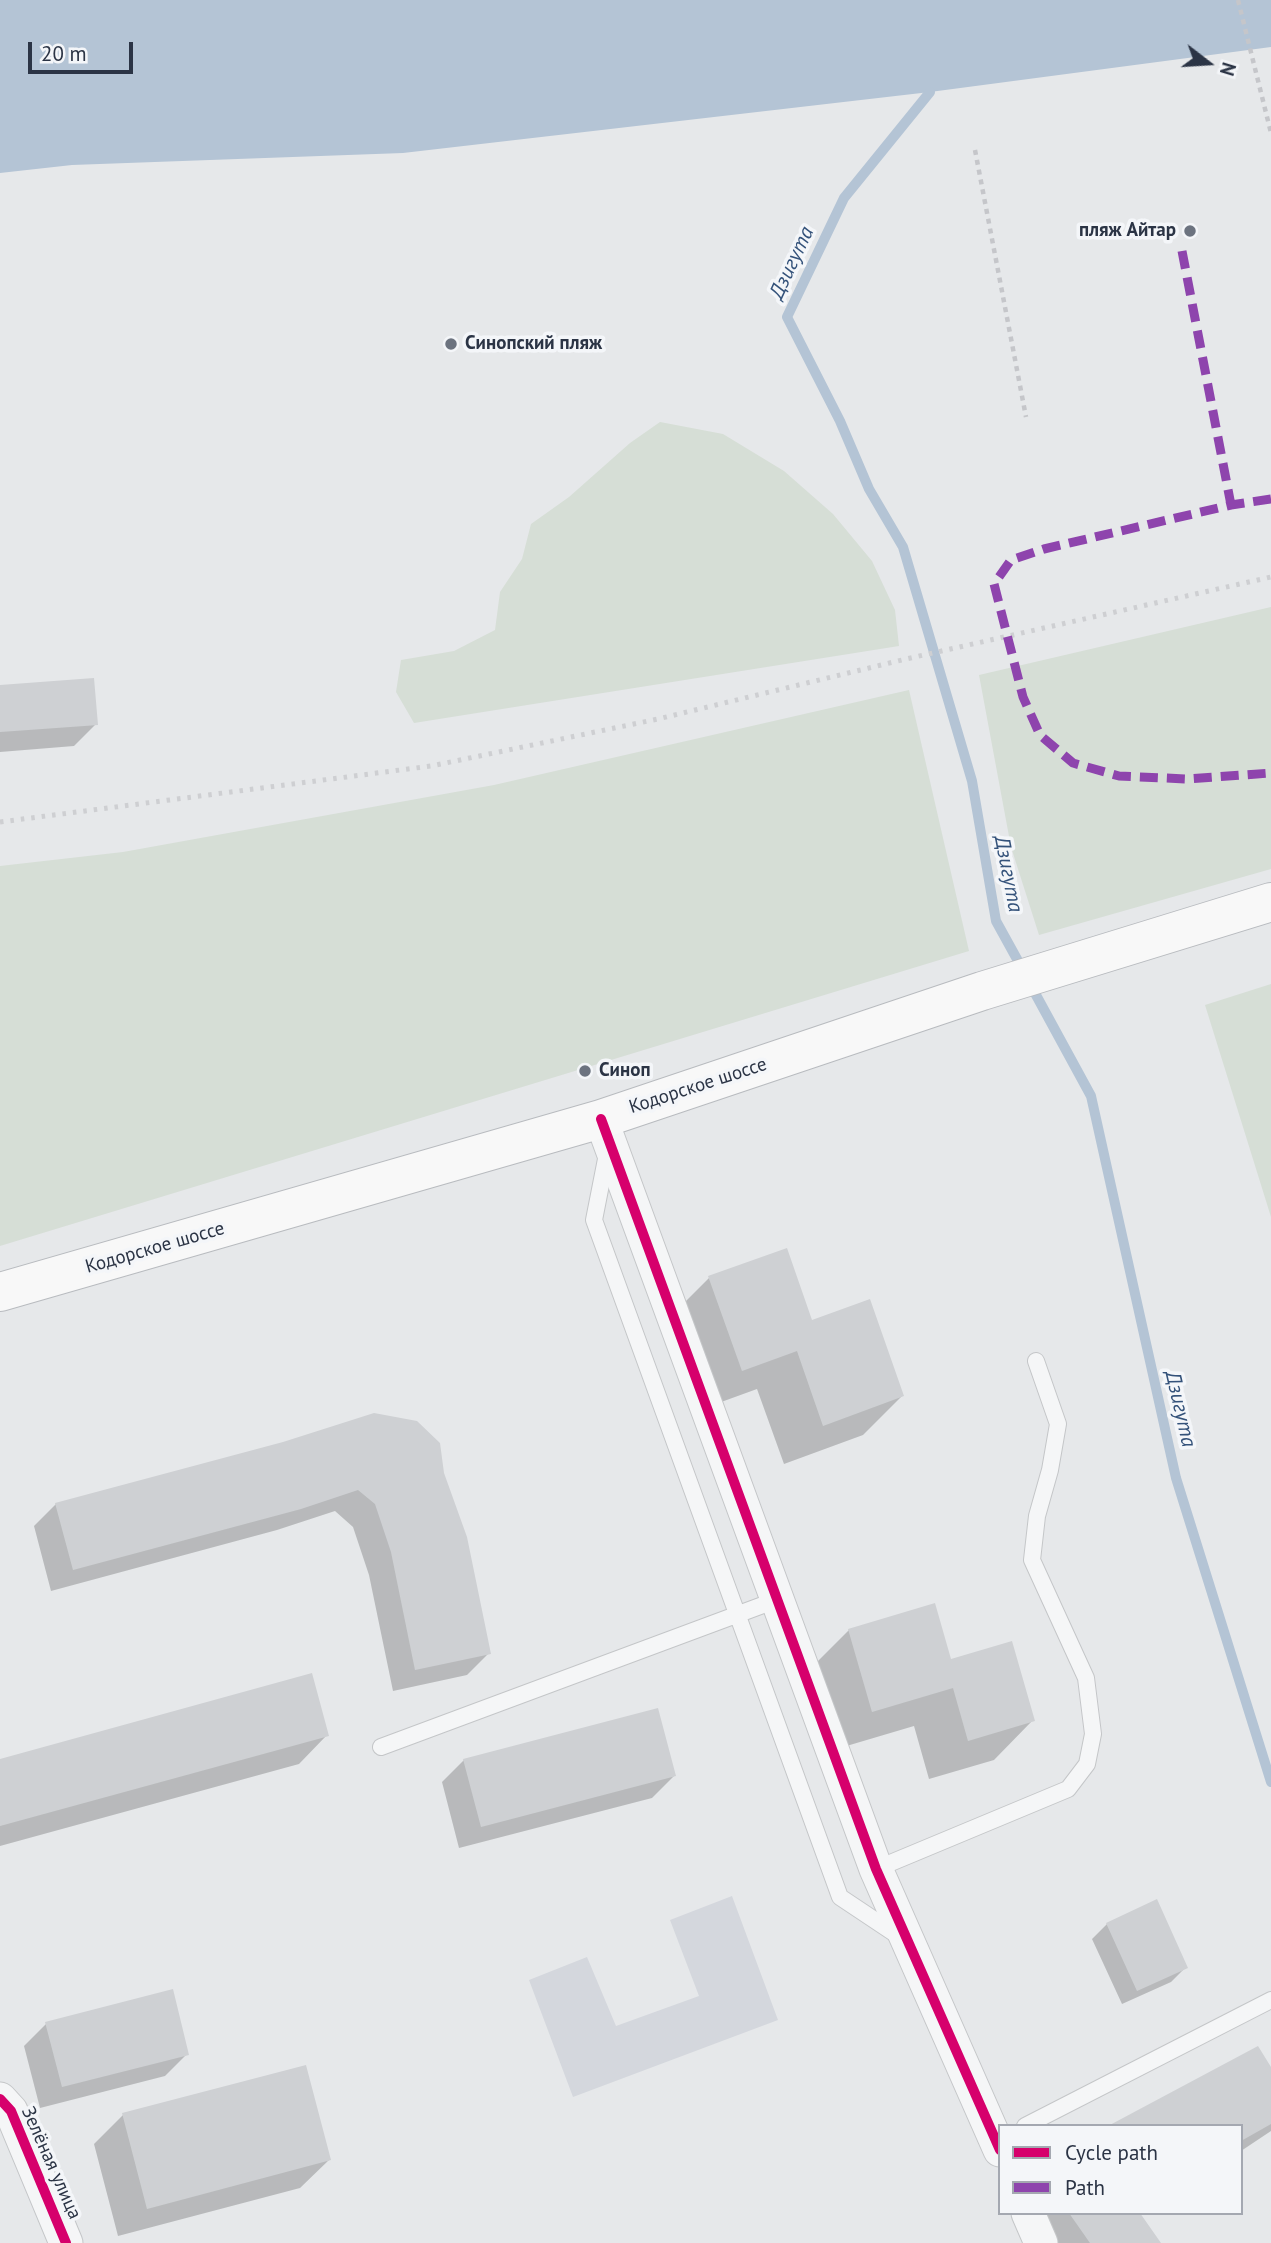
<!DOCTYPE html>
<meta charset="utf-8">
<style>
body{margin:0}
#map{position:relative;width:1271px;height:2243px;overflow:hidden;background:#e6e8ea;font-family:"PT Sans",sans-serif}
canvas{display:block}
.legend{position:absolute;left:998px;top:2124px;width:245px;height:91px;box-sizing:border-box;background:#f4f6f9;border:2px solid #a4a8b1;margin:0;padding:9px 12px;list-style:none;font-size:21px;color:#2b3445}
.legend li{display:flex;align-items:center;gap:14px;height:35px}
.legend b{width:35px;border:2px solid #a4a8b1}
.north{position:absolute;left:1173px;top:28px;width:70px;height:70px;-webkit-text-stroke:5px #f4f6f9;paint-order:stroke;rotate:107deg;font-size:19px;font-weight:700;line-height:28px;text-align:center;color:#2b3445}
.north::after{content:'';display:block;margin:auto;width:24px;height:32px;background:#2b3445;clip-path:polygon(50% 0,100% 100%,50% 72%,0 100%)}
.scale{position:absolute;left:28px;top:42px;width:105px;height:32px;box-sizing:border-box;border:4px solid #2b3445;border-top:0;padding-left:9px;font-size:21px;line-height:24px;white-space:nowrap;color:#2b3445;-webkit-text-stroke:5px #f4f6f9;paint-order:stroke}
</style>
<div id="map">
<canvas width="1271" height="2243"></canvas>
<ul class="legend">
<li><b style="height:9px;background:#d6006c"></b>Cycle path</li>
<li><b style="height:9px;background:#8e44ad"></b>Path</li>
</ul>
<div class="north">N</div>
<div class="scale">20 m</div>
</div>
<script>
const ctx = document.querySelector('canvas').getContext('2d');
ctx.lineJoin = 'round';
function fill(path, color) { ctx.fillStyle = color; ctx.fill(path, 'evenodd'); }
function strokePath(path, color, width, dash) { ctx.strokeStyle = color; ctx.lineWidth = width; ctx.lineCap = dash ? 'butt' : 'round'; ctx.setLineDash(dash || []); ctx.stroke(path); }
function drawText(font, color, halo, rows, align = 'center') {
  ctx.font = font + ' "PT Sans",sans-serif'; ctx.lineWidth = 7; ctx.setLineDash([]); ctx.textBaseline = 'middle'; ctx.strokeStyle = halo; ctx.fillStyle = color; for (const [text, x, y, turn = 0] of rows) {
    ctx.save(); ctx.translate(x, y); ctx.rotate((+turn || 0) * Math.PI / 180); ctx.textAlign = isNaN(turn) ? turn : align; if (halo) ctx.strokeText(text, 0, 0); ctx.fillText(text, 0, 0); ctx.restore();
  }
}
const built = new Path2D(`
 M732,1896L778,2020L573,2097L529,1980L587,1957L616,2026L699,1996L670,1920Z`);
const green = new Path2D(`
 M660,422L723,434L784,471L833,514L872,561L895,610L899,646L414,723L396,692L401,660L454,651L495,630L500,592L522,559L531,524L569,497L630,443Z
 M1271,607V869L1039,935L1011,847L979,675Z
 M909,690L969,951L0,1246V866L123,852L494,785Z
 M1271,984V1217L1205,1005Z`);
const water = new Path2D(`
 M0,0H1271V47L930,92L403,153L72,165L0,173Z`);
const shadow = new Path2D(`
 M0,686L96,724L74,746L0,752Z
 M709,1278L811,1322L902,1396L863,1435L784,1464L757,1389L702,1409L670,1317Z
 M443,1473L489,1653L467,1675L393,1691L369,1575L353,1527L335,1511L277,1530L51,1591L34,1526L56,1504Z
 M849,1630L950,1661L1033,1720L994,1760L929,1779L914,1726L833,1750L809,1670Z
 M327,1735L299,1764L0,1846V1761Z
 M464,1760L674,1776L652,1798L459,1848L442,1782Z
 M1107,1924L1186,1967L1171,1982L1122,2004L1092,1939Z
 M46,2024L187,2054L165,2076L40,2108L24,2046Z
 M1271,2071V2131L1241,2151V2126Z
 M123,2115L329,2160L300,2188L118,2236L94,2144Z
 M1021,2213H1138L1158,2243H1042Z`);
const stream = new Path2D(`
 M930,92L844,198L787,317L840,421L869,489L903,547L972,781L996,921L1023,970
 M1030,984L1091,1096L1176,1478L1271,1782`);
const building = new Path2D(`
 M94,678L98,725L0,732V685Z
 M787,1248L812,1320L870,1299L904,1396L823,1426L797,1351L742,1371L708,1276Z
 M374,1413L417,1421L440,1443L444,1473L467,1537L491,1654L415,1670L391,1552L375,1504L358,1490L301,1509L73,1570L55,1503L283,1442Z
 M935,1603L951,1659L1012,1641L1035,1721L968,1741L953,1688L872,1712L848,1629Z
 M312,1673L329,1736L0,1826V1759Z
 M658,1708L676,1776L481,1827L463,1759Z
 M1157,1899L1188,1968L1137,1991L1106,1923Z
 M173,1989L189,2055L62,2087L45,2022Z
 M1258,2046L1271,2067V2124L1241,2141V2126H1108Z
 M306,2065L331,2160L147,2209L122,2113Z
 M1069,2213H1140L1161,2243H1090Z`);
const path = new Path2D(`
 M1238,0L1271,133
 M975,150L1026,417`);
const service = new Path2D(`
 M607,1154L594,1220L840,1897L900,1937
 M381,1747L779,1599
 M876,1869L1068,1789L1087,1764L1093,1734L1086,1678L1032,1560L1037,1516L1050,1470L1058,1424L1036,1361
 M1025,2126L1271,2000`);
const minor = new Path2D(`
 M601,1119L876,1869L1000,2150
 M0,2099L11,2111L66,2243
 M1028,2213L1041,2243`);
const trunk = new Path2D(`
 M0,1292L601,1119L982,991L1271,902`);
const rail = new Path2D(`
 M0,822L431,766L658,719L906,659L1271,577`);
const quiet = new Path2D(`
 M1182,251L1231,505
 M1271,499L1231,505L1044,549L1011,560L994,584L1023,697L1040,735L1073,763L1119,776L1187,779L1271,773`);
const cycleway = new Path2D(`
 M601,1119L876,1869L1000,2150
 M0,2099L11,2111L66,2243`);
const markers = [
 [1190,231,7,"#6c737f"],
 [451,344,7,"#6c737f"],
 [585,1071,7,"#6c737f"]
];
const poiNames = [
 ["пляж Айтар",1176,231,"right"],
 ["Синопский пляж",465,344],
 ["Синоп",599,1071]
];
const streetNames = [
 ["Кодорское шоссе",698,1086,-18],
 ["Кодорское шоссе",155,1248,-16],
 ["Зелёная улица",51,2163,66]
];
const waterNames = [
 ["Дзигута",792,263,-65],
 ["Дзигута",1008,874,79],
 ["Дзигута",1180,1409,77]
];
fill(built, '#d4d7dd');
fill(green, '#d6ded6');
fill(water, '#b4c4d5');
fill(shadow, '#0003');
strokePath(stream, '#b4c4d5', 10);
fill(building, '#ced0d3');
strokePath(service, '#c4c6c8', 18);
strokePath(minor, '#c4c6c8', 35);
strokePath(trunk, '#b8bbbf', 40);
strokePath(path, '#c5c6ca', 4.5, [5, 5]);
strokePath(service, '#f5f6f7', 16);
strokePath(minor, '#f5f6f7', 33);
strokePath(trunk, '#f8f8f8', 38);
strokePath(rail, '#cecfd2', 5, [3.5, 7]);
strokePath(quiet, '#8e44ad', 9, [18, 9]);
strokePath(cycleway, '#d6006c', 10);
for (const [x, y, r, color] of markers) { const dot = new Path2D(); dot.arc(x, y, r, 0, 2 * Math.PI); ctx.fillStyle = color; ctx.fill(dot); strokePath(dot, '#f4f6f9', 2.5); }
drawText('bold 19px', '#2b3445', '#f4f6f9', poiNames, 'left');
drawText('19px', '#2b3445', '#f4f6f9', streetNames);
drawText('italic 21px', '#34527a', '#f4f6f9', waterNames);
</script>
